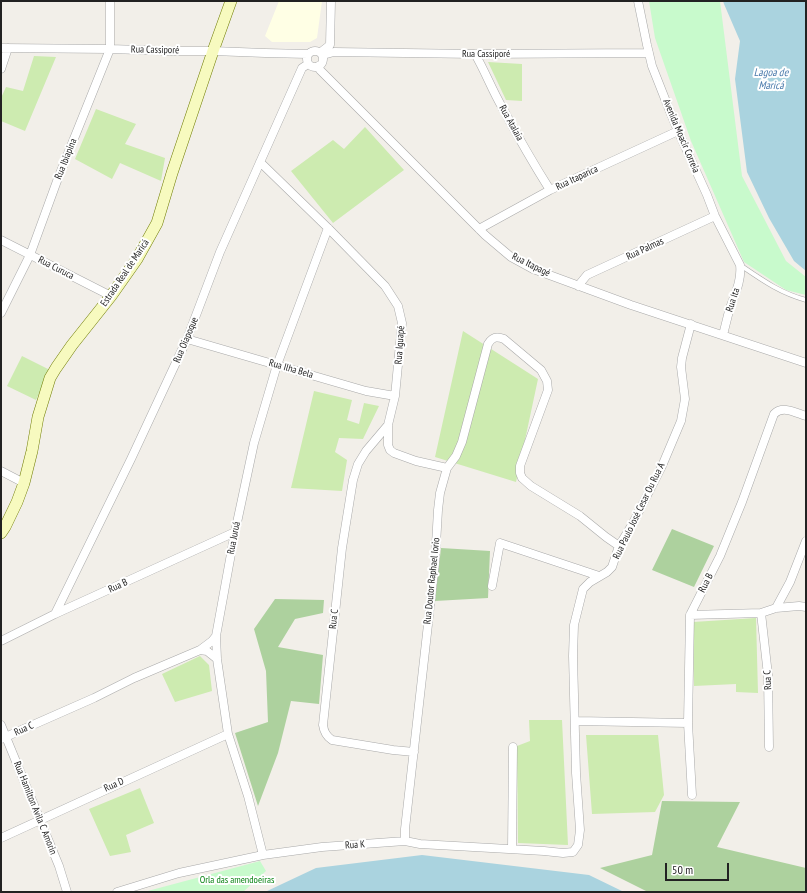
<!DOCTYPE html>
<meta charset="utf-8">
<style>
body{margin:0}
#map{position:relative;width:807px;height:893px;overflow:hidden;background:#f2efe9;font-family:"PT Sans Narrow",sans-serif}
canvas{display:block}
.frame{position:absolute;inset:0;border:2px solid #222;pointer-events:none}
.scale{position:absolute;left:665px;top:863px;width:64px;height:18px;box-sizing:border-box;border:2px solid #222;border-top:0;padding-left:5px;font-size:12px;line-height:14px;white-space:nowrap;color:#222;-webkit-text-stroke:3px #fff;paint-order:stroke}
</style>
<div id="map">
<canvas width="807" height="893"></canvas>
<div class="frame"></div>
<div class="scale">50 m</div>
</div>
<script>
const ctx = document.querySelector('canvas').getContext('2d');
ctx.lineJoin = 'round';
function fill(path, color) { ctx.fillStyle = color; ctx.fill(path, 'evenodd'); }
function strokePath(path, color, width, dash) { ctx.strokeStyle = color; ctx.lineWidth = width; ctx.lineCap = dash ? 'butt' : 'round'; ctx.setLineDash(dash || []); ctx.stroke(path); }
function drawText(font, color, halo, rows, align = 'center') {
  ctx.font = font + ' "PT Sans Narrow",sans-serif'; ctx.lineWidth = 4; ctx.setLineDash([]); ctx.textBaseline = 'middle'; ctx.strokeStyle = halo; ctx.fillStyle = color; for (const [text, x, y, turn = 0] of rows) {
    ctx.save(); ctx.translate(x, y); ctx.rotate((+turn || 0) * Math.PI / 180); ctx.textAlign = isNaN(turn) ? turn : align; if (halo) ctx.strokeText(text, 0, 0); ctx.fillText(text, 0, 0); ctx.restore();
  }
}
const education = new Path2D(`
 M279,1H322L317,38L310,42H272L265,36Z`);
const grass = new Path2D(`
 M34,56L56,57L25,131L1,121V98L6,87L23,91Z
 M488,62L522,64V101L506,100Z
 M96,109L136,124L125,144L165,158L161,181L120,163L112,179L75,159Z
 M365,127L404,170L333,223L291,171L333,140L344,149Z
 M463,331L538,379L516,482L435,457Z
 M22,356L50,370L36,400L7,386Z
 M314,391L352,400L347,420L359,424L364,403L379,406L363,439L339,438L335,452L347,460L342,491L291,488Z
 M756,618L758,693L736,692V684L694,686L693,622Z
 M200,656L209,665L212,691L175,702L162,674Z
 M529,720H562L568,845L518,843L517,746L530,741Z
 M586,735H658L664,795L655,812L592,814Z
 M140,788L154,823L126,835L131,852L110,856L89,809Z`);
const forest = new Path2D(`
 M672,529L714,546L694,587L652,570Z
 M441,548L490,551L488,598L435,601Z
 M275,599L324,600L323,613L295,619L278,647L323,655L319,704L291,701L278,753L258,806L235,733L268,722L266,671L254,629Z
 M662,801L740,802L717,847L806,868V892H648L600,868L652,855Z`);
const park = new Path2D(`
 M649,1H720L742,176L786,261L806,277V295L786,290L744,262L691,141L655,38Z
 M260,861L266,871L243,892H144Z`);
const water = new Path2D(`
 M723,1H806V271L794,261L769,218L747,172L735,79L740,41L724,4Z
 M422,855L589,875L624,892H265L316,868Z`);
const service = new Path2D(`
 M740,265C762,280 780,293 806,300`);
const minor = new Path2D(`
 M638,1L647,45L652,66L669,109L678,131L707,195L715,216L740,265C742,281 734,296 729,311C727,319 725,327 723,335
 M1,48L110,49L171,51H213L265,53L308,54
 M307 59a8 8 0 1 1 16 0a8 8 0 1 1-16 0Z
 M321,52L330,45L331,1
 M475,54C485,71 492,90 502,107C517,135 533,163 550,190
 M323,55L334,52L475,54L649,53
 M318,66L320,70L485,235L511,257L533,269L631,305L806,363
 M1,69L8,48
 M260,162L328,228L385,286L398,306L402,323L395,396L388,425V445L390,450L394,453L416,461L447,468
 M479,229L550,190L678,131
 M1,240L111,296
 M578,286L587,275L715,216
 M1,313L30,255L57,181L110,49V1
 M187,339L366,391L395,396
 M388,425L366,451L358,464L353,480L342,548L323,725C324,732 326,736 332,740L393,750L414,752
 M1,471L24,483
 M492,586L500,543L599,576
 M776,608L790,582L806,541
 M761,613L768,675L769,747
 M55,614L131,459L187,339L220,252L302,68L308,64
 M690,615L761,613L776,608L799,606L806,607
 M1,641L55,614L235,532
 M200,650L207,651L217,659
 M576,721L688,723
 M1,725L59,866L67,892
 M1,739L94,698L134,678L200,650L212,641L216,636
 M692,795L688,723L690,615L720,556L742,502L774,414C783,405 796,413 806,416
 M1,838L228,734
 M405,841V829L435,562L438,510L440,493L447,468L456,456L462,442L488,344C492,337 497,336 504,339L541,370L547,381L548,390L520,466V473L522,478L531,486L580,516L606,537L619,546
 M512,849L513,747
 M263,855L248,796L228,734L217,659L216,636L235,532L254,443L277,365L328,228
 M117,892L179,873L263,855L322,847L405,841L420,844L544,851L563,853L573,852L578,845L580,830L576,773L573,656L574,625L583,589L590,582L607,572L612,567L619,546L633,523L662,466L681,421L685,399L681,367L682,358L691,324`);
const secondary = new Path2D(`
 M1,533L5,527L17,502L24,483L32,451L38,417L50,378L56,368L72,345L111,296L137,259L157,223L172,173L213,51L231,1`);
const streetNames = [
 ["Rua Cassiporé",155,50,1],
 ["Rua Cassiporé",486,54],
 ["Rua Atalaia",511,123,61],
 ["Avenida Moacir Correia",681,136,67],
 ["Rua Ibiapina",66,159,-68],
 ["Rua Itaparica",577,178,-25],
 ["Rua Palmas",645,249,-25],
 ["Rua Itapagé",531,265,26],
 ["Rua Curuca",56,268,27],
 ["Estrada Real de Maricá",125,273,-56],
 ["Rua Ita",733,300,-72],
 ["Rua Oiapoque",186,340,-67],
 ["Rua Iguapé",400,345,-86],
 ["Rua Ilha Bela",291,369,16],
 ["Rua Paulo José Cesar Ou Rua A",639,511,-64],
 ["Rua Juruá",234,538,-79],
 ["Rua Doutor Raphael Iorio",432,581,-84],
 ["Rua B",706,583,-63],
 ["Rua B",118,586,-25],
 ["Rua C",334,619,-84],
 ["Rua C",768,680,-93],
 ["Rua C",24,729,-24],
 ["Rua D",114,785,-24],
 ["Rua Hamilton Avila C Amorin",35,808,68],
 ["Rua K",355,845,-4]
];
const parkNames = [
 ["Orla das amendoeiras",237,880]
];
const waterNames = [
 ["Lagoa de",771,73],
 ["Maricá",771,86]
];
fill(education, '#ffffe5');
fill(grass, '#cdebb0');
fill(forest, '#add19e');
fill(park, '#c8facc');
fill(water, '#aad3df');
strokePath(service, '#a9a9a9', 5);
strokePath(minor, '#a9a9a9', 9);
strokePath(secondary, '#707d05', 12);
strokePath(service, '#fff', 4);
strokePath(minor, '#fff', 8);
strokePath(secondary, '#f7fabf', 11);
drawText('10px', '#222', '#fff', streetNames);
drawText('10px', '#0c8416', '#fff', parkNames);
drawText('italic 11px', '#4a7aab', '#fff', waterNames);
</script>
